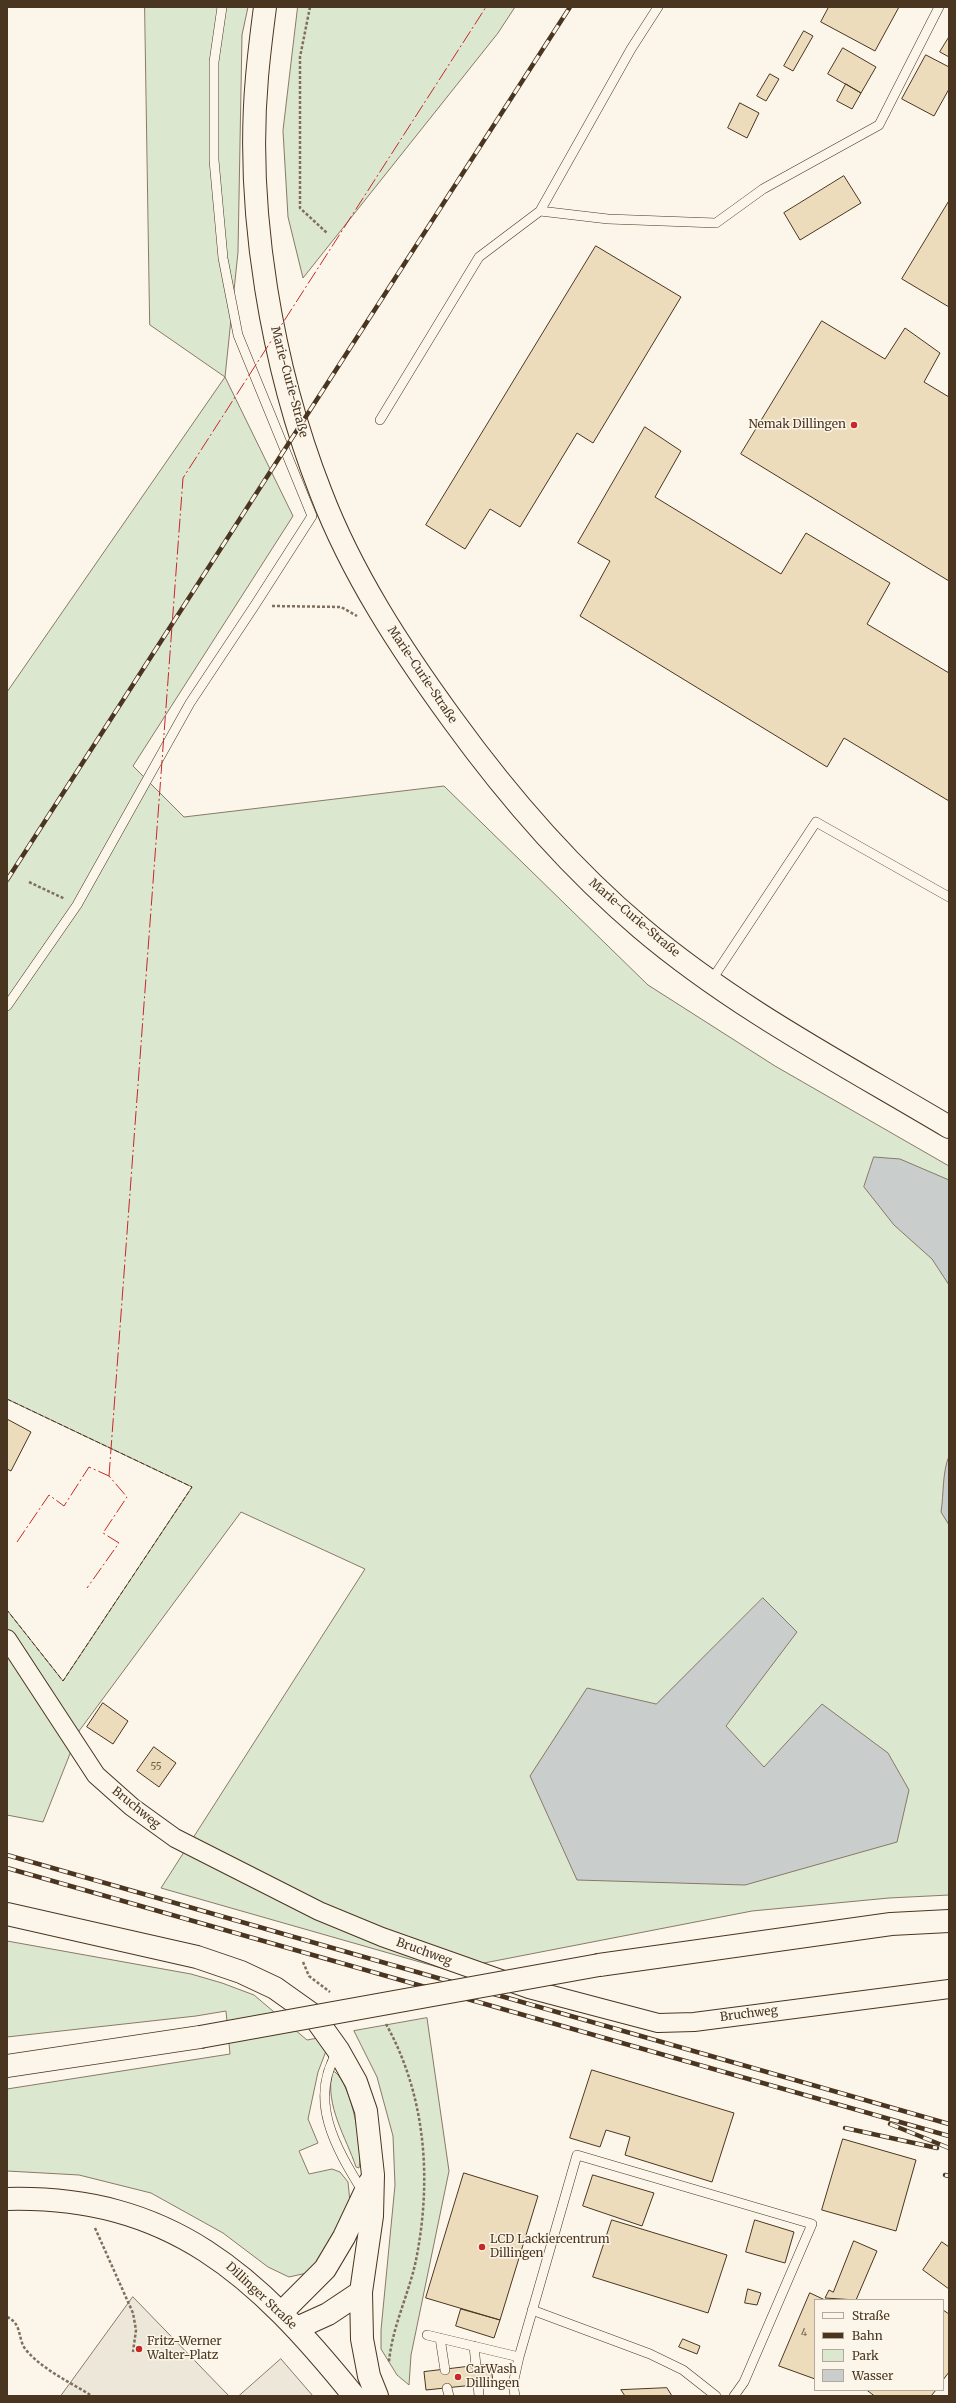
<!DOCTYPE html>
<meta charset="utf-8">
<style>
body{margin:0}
#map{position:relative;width:956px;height:2403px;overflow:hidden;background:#fbf6e9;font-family:Merriweather,serif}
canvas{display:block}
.frame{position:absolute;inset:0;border:8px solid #4a3520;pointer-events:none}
.legend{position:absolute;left:814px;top:2299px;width:130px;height:92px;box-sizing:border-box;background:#fbf6e9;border:1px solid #b4a999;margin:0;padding:5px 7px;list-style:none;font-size:12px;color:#4a3520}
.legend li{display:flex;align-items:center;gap:8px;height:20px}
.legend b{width:20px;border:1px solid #b4a999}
</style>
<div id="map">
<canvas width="956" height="2403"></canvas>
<div class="frame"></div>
<ul class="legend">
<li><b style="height:5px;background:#fbf6e9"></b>Straße</li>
<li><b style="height:5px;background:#4a3520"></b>Bahn</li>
<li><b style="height:11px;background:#dce7d0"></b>Park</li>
<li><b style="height:11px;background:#c9cecd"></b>Wasser</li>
</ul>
</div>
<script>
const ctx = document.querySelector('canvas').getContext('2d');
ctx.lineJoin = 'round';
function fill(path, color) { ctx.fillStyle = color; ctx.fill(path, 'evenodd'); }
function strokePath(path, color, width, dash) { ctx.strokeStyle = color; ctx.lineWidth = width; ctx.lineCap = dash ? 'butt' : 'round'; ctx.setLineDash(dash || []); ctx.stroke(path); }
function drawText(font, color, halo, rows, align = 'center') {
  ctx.font = font + ' Merriweather,serif'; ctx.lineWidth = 3; ctx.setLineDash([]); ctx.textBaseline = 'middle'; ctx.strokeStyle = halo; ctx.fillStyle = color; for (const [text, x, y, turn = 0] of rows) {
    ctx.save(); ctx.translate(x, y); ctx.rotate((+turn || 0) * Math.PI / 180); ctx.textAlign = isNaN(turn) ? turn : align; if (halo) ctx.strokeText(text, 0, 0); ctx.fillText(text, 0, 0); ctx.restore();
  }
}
const green = new Path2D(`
 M145,7H248L242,35L238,252L225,377L293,516L133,766L184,817L444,786L648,985L775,1066L949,1166V1895L889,1898L752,1911L448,1970L161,1888L365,1569L241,1512L79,1731L43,1822L7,1815V1610L63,1681L192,1487L7,1399V692L225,377L150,325Z
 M298,7H515L498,33L303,278L288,217L283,131Z
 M7,1941L191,1974L222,1983L254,1995L307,2040L318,2038L326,2051L318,2072L308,2119L318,2143L299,2151L309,2174L332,2169L340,2172L348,2182L350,2202L319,2262L307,2273L289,2277L268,2267L223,2233L151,2193L79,2175L7,2171V2089L230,2054L226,2011L196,2016L7,2037Z
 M427,2018L449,2171L411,2355L409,2385L397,2375L381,2349V2330L395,2185L393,2136L377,2077L354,2031Z
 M335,2072C352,2085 363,2148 359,2168L356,2167C346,2137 325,2106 332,2073Z`);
const parking = new Path2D(`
 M133,2297L229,2396H61Z
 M281,2359L313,2396H239Z`);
const water = new Path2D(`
 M874,1157L900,1159L949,1180V1285L932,1259L894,1225L864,1187Z
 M949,1456V1525L941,1512C944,1493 942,1473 949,1456Z
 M763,1598L797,1632L726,1726L764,1767L822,1704L888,1753L909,1790L897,1842L745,1885L577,1880L530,1776L587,1688L656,1704Z`);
const building = new Path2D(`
 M829,7H899L875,51L821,22Z
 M804,31L813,36L793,71L784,66Z
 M949,37V57L940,52Z
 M843,48L876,67L861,93L828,74Z
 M926,55L949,67V89L934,116L902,99Z
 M770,74L779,79L766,101L757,96Z
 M846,84L861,93L852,109L837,101Z
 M740,103L759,113L747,138L728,128Z
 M844,176L861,203L800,240L784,213Z
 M949,201V307L902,279Z
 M596,246L681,297L593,443L577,433L520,527L490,509L465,549L426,525Z
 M822,321L885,359L905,328L940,353L924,382L949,397V581L741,454Z
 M645,427L681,451L655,497L781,574L806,533L890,583L867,624L949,673V801L844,738L827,767L580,616L610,561L578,543Z
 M7,1419L31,1432L11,1471L7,1469Z
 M103,1703L128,1721L113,1744L87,1727Z
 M154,1747L176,1763L159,1787L137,1771Z
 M592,2070L734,2113L712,2182L625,2155L630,2137L606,2130L600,2147L570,2138Z
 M843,2139L916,2160L896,2231L822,2210Z
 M464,2173L538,2196L500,2320L426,2298Z
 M593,2175L654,2193L642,2226L583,2206Z
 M612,2220L727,2255L708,2313L593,2277Z
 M755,2220L794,2232L785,2263L746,2252Z
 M854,2241L877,2251L856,2300L825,2298L829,2290L833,2292Z
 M942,2242L949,2247V2289L923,2270Z
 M748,2289L761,2293L757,2305L745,2303Z
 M810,2293L825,2300H815V2379L779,2366Z
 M461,2309L500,2320L494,2338L456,2326Z
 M943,2310L949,2314V2372L943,2380Z
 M683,2339L700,2346L697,2354L679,2347Z
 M491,2364L493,2383L426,2390L424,2372Z
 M667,2388L672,2396H625L621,2390Z
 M867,2390H936L931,2396H875Z`);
const path = new Path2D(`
 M310,7L300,57V208L327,233
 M272,606L341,607L357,616
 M29,882L65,899
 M303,1962L309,1976L330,1992
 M386,2024C426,2096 432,2180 416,2260C409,2294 392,2327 389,2362
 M95,2228L133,2313L136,2330L133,2352
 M7,2317C23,2324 17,2339 26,2350C43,2370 70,2382 92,2396`);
const lane = new Path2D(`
 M540,211L608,219L716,223L763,189L879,125L939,7
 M380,420L479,257L540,211L631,49L658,7
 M711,981L816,822L949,897
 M7,1006L77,905L190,703L255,605L312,516L238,335L223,258L214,160V62L222,7
 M338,2051C307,2100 336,2148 363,2192
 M532,2310L650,2354L683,2370L716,2396
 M427,2335L519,2357
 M440,2338L445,2370
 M474,2346L476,2366
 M478,2384L479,2396
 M447,2388L449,2396
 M515,2396L513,2384L519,2357L577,2155L812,2224L744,2382L734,2396`);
const street = new Path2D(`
 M7,1639L96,1775L132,1807L175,1838L319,1911L382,1937L529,1989L658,2023L694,2022L949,1989`);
const secondary = new Path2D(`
 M265,7C262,30 259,54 257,77C245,211 272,368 321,493C352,574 401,649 452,719C507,795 569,867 641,928C734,1007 845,1065 949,1127
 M7,1914L197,1957L241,1972L275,1988L313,2015L338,2050L356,2082L366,2111L373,2175L372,2216L361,2292L362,2339L369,2376L377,2396
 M599,1965L891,1924L949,1921
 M7,2066L200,2037
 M7,2199C171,2195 257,2276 354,2396
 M282,2312L325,2269L344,2237L370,2182
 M297,2328L328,2314L361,2292`);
const rail = new Path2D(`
 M7,880L570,7
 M7,1855L949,2124
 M7,1868L949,2136
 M890,2124L949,2148
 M845,2128L937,2148
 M945,2175L949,2176`);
const secondaryBridge = new Path2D(`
 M200,2037L599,1965`);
const fence = new Path2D(`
 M7,1399L192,1487L63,1681L7,1610`);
const power = new Path2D(`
 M109,1476L183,478L486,7
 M17,1542L49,1495L64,1506L89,1467L109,1476L127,1497L103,1533L119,1543L87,1588`);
const markers = [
 [854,425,4,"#c62828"],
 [482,2247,4,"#c62828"],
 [139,2349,4,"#c62828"],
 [458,2377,4,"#c62828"]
];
const numberNames = [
 ["55",156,1767],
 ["4",804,2333]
];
const streetNames = [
 ["Marie-Curie-Straße",289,382,75],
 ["Marie-Curie-Straße",422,675,56],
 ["Marie-Curie-Straße",634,918,40],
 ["Bruchweg",136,1808,39],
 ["Bruchweg",424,1952,20],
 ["Bruchweg",749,2014,-7],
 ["Dillinger Straße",261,2296,43]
];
const poiNames = [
 ["Nemak Dillingen",846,425,"right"],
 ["LCD Lackiercentrum",490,2240],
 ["Dillingen",490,2254],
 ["Fritz-Werner",147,2342],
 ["Walter-Platz",147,2356],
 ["CarWash",466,2370],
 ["Dillingen",466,2384]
];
fill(green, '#dce7d0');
strokePath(green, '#887966', 1);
fill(parking, '#ede7d9');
strokePath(parking, '#887966', 1);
fill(water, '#c9cecd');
strokePath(water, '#887966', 1);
fill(building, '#ecdcbc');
strokePath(building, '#4a3520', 1);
strokePath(lane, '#4a3520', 10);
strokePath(street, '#4a3520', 20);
strokePath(secondary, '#4a3520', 24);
strokePath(path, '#7f6f5c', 2.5, [3, 2]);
strokePath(lane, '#fbf6e9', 9);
strokePath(street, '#fbf6e9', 18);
strokePath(secondary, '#fbf6e9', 22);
strokePath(rail, '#4a3520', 4.5);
strokePath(rail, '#fbf6e9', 3, [9]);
strokePath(secondaryBridge, '#4a3520', 24, []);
strokePath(secondaryBridge, '#fbf6e9', 22);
strokePath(fence, '#4a3520', 1, [5, 2]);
strokePath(power, '#c62828', 1, [14, 3, 2, 3]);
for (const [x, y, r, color] of markers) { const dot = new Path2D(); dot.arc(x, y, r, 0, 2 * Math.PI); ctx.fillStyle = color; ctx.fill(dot); strokePath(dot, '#fbf6e9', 1.5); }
drawText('10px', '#725f47', null, numberNames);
drawText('12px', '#4a3520', '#fbf6e9', streetNames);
drawText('12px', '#4a3520', '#fbf6e9', poiNames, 'left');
</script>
